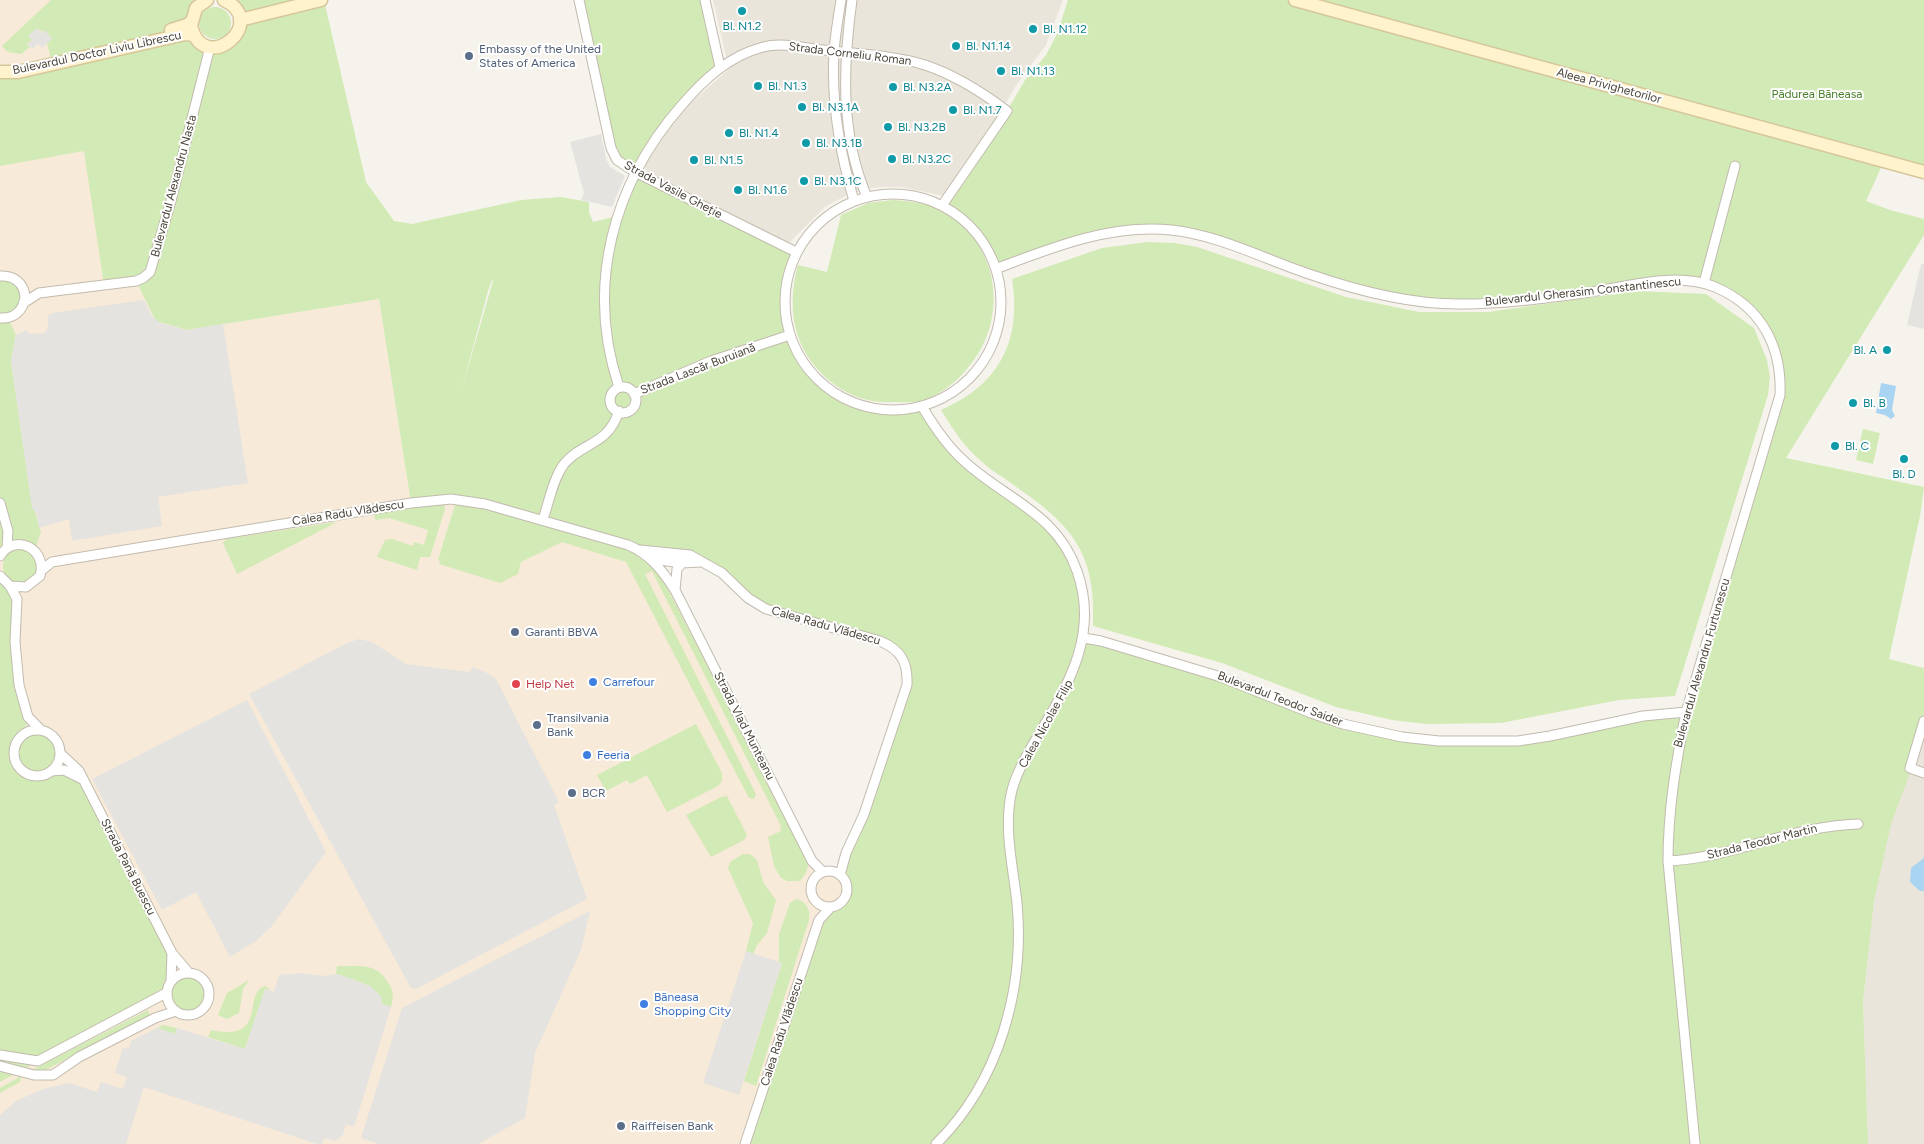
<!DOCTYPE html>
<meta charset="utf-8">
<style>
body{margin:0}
canvas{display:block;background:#f6f3ec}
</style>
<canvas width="1924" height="1144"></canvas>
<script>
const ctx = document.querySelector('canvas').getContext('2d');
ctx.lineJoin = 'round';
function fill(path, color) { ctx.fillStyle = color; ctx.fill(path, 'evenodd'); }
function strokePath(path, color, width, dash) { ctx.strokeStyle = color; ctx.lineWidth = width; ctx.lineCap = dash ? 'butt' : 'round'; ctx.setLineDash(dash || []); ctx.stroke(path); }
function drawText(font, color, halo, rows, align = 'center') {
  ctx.font = font + ' Figtree,sans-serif'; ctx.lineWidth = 4; ctx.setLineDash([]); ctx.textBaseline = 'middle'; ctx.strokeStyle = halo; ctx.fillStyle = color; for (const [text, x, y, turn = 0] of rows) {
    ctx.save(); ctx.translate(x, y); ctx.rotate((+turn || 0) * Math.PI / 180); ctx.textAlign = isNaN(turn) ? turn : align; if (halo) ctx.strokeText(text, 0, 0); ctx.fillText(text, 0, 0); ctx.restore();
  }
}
const residential = new Path2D(`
 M713,0H1063L1046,45L1017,84L999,115L944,196L901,187H885L870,188L845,196L825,207L788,244L649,174L645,168V162L679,113L729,69Z
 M1924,717V1144H1868L1863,1002L1874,901L1890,825Z`);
const commercial = new Path2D(`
 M0,0H196L187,330L379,299L411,503L467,501L663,572L819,874L834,872L843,879L846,887L843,900L834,906L745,1144H0Z`);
const green = new Path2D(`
 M51,0H207L192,30L220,47L240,20L224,0H324L366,182L394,221L412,224L521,200L561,197L589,202V212L593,222L617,216L634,172L617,160L579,0H705L720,67L693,92L635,172L796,252C768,312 797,387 862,406C882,412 903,410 923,408L943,440L1049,524L1077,572L1084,638L1221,677L1311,714L1402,737L1518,741L1686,712L1780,395L1768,333L1738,300L1689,281L1504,303L1393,297L1195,234L1115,232L998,268C987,239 968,220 943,204L1007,111L1025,80L1046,55L1057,34L1068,0H1924V172L1884,161L1866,201L1890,210L1924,219V235L1786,458L1924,487L1920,516L1889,659L1924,668V735L1891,824L1874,901L1863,1002L1868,1144H745L824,906L838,904L846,894L843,879L834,872L857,831L907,672L893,646L766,609L712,566L640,550L467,501L411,503L379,299L187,330L156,321L136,281L104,285L84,151L0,166V75L52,63L47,43L52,38L37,28L29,36L32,40L27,44L30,47L21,54L8,52L2,46ZM492,280L493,281L461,392L488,291Z
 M199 23a16 16 0 1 1 32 0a16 16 0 1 1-32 0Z
 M893,200C909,201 926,203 941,210C1001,243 1010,320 967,369C956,382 938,397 920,401C912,403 902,402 894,402C867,404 841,393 822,374C792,344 787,305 798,265L827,272L841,215L868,203Z
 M1148,242L1175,243L1197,247L1346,297L1419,312H1488L1636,291L1706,294L1754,328L1767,360L1770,377L1768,395L1675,696L1619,700L1501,723L1427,724L1392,720L1336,707L1222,663L1093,626C1096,553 1073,526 1015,486C1004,477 991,471 981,461C964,447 953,429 941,410C999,385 1022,341 1012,279L1102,248Z
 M0,276L16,279L25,302L6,318L11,324L16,335L11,361L31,499L41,532L35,550L23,544L0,556Z
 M1863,429L1880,433L1873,464L1856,460Z
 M444,503L445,509L430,557H420L417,570L377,557L385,540L392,539L413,546L414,542L424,545L428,530L389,518L376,520L374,517L376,511Z
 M455,505L489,509L637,552L650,562L664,582L807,858C810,867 806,874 800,881H787L781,878L774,866L768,837L781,831L780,824L652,571L645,574L756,794L754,799L749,798L626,562L562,542L521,562L518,574L500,583L439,564L440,561L438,560Z
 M337,522L237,574L223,543L226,539Z
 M3 566a17 17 0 1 1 34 0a17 17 0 1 1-34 0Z
 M0,576L14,588C14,605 13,623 15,641C17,666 28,691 28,716C28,733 7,745 16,762C26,782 44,772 60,769L84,781L172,953L171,981L166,993L0,1082Z
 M696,724L722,773V781L718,786L667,812L647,775L630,784L627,780L606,791L597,775Z
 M18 753a19 19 0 1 1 38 0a19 19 0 1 1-38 0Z
 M727,796L747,835L744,840L711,857L686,815L721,797Z
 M743,854H750L757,860L763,882L776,900L767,933L757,945L753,954L746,951L753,923L728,868L730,862Z
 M796,899C806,901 811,910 809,920L756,1086L744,1081L782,963L779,962V934L790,903Z
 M337,966C358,967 375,962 387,981C394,990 394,996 391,1007L382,1004L370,986L336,974Z
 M171 994a17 17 0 1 1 34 0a17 17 0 1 1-34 0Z
 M249,980L243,989L239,1013L227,1019L218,1015L227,993Z
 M266,986L270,990L265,989L245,1049L208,1037L211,1030C270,1043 241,991 266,986Z
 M148,1010L150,1016L30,1078L32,1070Z
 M163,1025L177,1028L175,1034L157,1028Z
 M21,1076L20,1082L0,1093V1088Z`);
const parking = new Path2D(`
 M37,28L42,33L45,30L52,39L42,48L38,44L32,49L27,44L32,40L28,36Z
 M601,134L606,158L610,167L625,176L612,207L581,200L584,193L570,142Z
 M1921,264H1924V329L1907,325Z
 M144,300L152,316L160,323L187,330L223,324L248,483L158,497L162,526L72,541L69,519L39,528L37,515L32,508L11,361L16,335L26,330L31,334L45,333L48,327V316L52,313Z
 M359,639L372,642L406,664L470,672L472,667L485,672L496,679L559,802L554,805L587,899L416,989L411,988L249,694L347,643Z
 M247,700L326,852L271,927L256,941L230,957L196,892L162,910L92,779Z
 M590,911L581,950L535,1053L525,1118L478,1144H379L361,1138L402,1008Z
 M746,951L782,963L739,1095L703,1083Z
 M301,973L324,976L336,974L347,977L370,986L381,996L382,1004L391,1007L354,1127L346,1124L343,1135L335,1141L324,1138L322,1144H317L144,1087L126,1144H0V1115L16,1101L43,1089L69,1083L97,1092L101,1082L123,1089L127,1077L115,1073L123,1048L129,1049L131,1041L157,1028L175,1034L177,1028L245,1049L265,989L274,992L279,975Z`);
const water = new Path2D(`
 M1881,383L1896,386L1892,410L1895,416L1891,419L1885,415L1876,413Z
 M1924,858V891H1920L1910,882L1911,868Z`);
const street = new Path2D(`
 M579,0L611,148L617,160L635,172L796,252
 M705,0L720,67
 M841,0C838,18 835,36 834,53C831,104 840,153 854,201
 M852,0C843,66 840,134 867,197
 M785 302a108 108 0 1 1 216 0a108 108 0 1 1-216 0Z
 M998,268C1053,247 1111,224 1171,230C1219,235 1264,259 1309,274C1358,291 1411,305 1463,304C1501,304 1539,299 1577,294C1620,289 1673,270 1715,287C1762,307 1782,347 1780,395L1686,712C1676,762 1668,810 1668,861L1695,1144
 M0,276C14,275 24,283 25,297C23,311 14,319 0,318
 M1704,283L1735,166
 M25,302L39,293L136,281L143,278L150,272L171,201L210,47
 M619,387C585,286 613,184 681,106C704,79 729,56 763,47C782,42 804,48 823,50C855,54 894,55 925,65C955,75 982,92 1007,111L943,204
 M610 400a13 13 0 1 1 26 0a13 13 0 1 1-26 0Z
 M634,394L711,361L790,335
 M923,408C935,428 947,446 964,461C1005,499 1057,513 1077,571C1098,630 1072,679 1042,729C1031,748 1018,768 1012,790C1003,827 1013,866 1017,903C1025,989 999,1082 936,1144
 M0,503L8,531L7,548
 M543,519C549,502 553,479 564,464C583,441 607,447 619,411
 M640,550L690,555L722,573L748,598L766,609L880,641C901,650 908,662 907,685L864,814L846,853L840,875
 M0,556C15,532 48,549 40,576L26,587L10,586L0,576
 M652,559L682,563L700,562
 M42,570L52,562L411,503L451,499L485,504L628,545C650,554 662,570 675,590L812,861L823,872
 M10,586L17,599L15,642L19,685L28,717L41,730
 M675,590L677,569L682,563
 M1084,638L1101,641L1221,677L1311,713L1343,724L1402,737L1439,741H1518L1550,736L1643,716L1686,712
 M1924,721L1910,768L1924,773
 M14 753a23 23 0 1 1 46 0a23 23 0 1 1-46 0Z
 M60,753L79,771L172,953L188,972
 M51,771L64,770L82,779
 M1668,861C1733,858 1791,826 1858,824
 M811 889a18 18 0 1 1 36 0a18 18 0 1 1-36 0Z
 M167 994a21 21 0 1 1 42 0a21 21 0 1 1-42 0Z
 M171,981L172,953
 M0,1055L38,1061L166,993
 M0,1066L34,1075H53L79,1057L155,1018L176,1011
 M745,1144L819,920L831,907`);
const secondary = new Path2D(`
 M207,0L196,8L191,26C204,78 271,22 224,0
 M1295,0L1924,172
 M240,20L321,0
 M171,30L187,25L191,22
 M0,72H18L185,34L194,35`);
const markers = [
 [742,11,5,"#0f9aa8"],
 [1033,29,5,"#0f9aa8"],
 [956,46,5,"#0f9aa8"],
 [469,56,5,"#5c6f8a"],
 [1001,71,5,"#0f9aa8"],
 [758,86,5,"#0f9aa8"],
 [893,87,5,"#0f9aa8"],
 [802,107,5,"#0f9aa8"],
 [953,110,5,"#0f9aa8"],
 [888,127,5,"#0f9aa8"],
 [729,133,5,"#0f9aa8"],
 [806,143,5,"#0f9aa8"],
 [892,159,5,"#0f9aa8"],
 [694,160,5,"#0f9aa8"],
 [804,181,5,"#0f9aa8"],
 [738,190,5,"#0f9aa8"],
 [1887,350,5,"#0f9aa8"],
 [1853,403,5,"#0f9aa8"],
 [1835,446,5,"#0f9aa8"],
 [1904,459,5,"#0f9aa8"],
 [515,632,5,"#5c6f8a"],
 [593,682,5,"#3f7fe0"],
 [516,684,5,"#e0444e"],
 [537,725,5,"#5c6f8a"],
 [587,755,5,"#3f7fe0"],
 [572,793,5,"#5c6f8a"],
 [644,1004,5,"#3f7fe0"],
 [621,1126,5,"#5c6f8a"]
];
const cultureNames = [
 ["Bl. N1.2",742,26,"center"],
 ["Bl. N1.12",1043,29],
 ["Bl. N1.14",966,46],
 ["Bl. N1.13",1011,71],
 ["Bl. N1.3",768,86],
 ["Bl. N3.2A",903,87],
 ["Bl. N3.1A",812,107],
 ["Bl. N1.7",963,110],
 ["Bl. N3.2B",898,127],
 ["Bl. N1.4",739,133],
 ["Bl. N3.1B",816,143],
 ["Bl. N3.2C",902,159],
 ["Bl. N1.5",704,160],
 ["Bl. N3.1C",814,181],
 ["Bl. N1.6",748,190],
 ["Bl. A",1877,350,"right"],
 ["Bl. B",1863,403],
 ["Bl. C",1845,446],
 ["Bl. D",1904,474,"center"]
];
const serviceNames = [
 ["Embassy of the United",479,49],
 ["States of America",479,63],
 ["Garanti BBVA",525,632],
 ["Transilvania",547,718],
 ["Bank",547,732],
 ["BCR",582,793],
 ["Raiffeisen Bank",631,1126]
];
const streetNames = [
 ["Bulevardul Doctor Liviu Librescu",97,53,-12],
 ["Strada Corneliu Roman",850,54,7],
 ["Aleea Privighetorilor",1609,86,15],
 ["Bulevardul Alexandru Nasta",174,186,-75],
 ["Strada Vasile Gheție",673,190,28],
 ["Bulevardul Gherasim Constantinescu",1583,292,-6],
 ["Strada Lascăr Buruiană",698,369,-21],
 ["Calea Radu Vlădescu",348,513,-9],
 ["Calea Radu Vlădescu",826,626,16],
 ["Bulevardul Alexandru Furtunescu",1702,663,-74],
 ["Bulevardul Teodor Saider",1280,699,21],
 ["Calea Nicolae Filip",1046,724,-61],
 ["Strada Vlad Munteanu",744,726,63],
 ["Strada Teodor Martin",1762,842,-14],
 ["Strada Pană Buescu",128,867,63],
 ["Calea Radu Vlădescu",782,1032,-72]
];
const parkNames = [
 ["Pădurea Băneasa",1817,94]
];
const shopNames = [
 ["Carrefour",603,682],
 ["Feeria",597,755],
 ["Băneasa",654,997],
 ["Shopping City",654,1011]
];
const healthNames = [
 ["Help Net",526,684]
];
fill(residential, '#eae5da');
fill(commercial, '#f7ead8');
fill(green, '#d2eab5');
fill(parking, '#e5e3e0');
fill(water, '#a9d4f2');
strokePath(street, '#c2bbae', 11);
strokePath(secondary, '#d6c79b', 15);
strokePath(street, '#fff', 9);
strokePath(secondary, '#fff3cd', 12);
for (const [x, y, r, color] of markers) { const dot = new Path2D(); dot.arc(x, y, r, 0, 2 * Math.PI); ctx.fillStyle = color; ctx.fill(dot); strokePath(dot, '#fff', 2); }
drawText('12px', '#0d838f', '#fff', cultureNames, 'left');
drawText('12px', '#4e5e75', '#fff', serviceNames, 'left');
drawText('12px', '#4b4439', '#fff', streetNames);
drawText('12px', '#4a7f2a', '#fff', parkNames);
drawText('12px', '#366cbe', '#fff', shopNames, 'left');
drawText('12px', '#be3a42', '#fff', healthNames, 'left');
</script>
